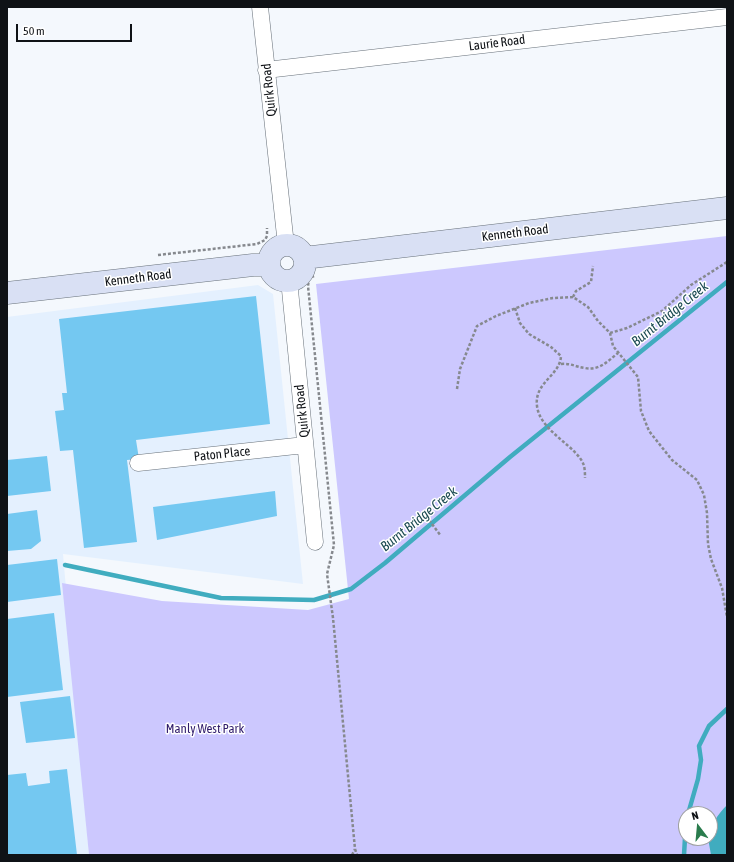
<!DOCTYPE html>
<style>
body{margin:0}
#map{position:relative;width:734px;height:862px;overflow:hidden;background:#f4f8fd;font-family:"Asap Condensed",sans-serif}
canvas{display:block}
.frame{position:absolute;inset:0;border:8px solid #0f1216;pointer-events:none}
.north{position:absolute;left:678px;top:806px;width:40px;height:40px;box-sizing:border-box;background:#fff;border:1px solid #9fa0a2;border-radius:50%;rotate:344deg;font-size:11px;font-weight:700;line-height:16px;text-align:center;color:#0f1216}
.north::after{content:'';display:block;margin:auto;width:14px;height:18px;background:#2a7c4d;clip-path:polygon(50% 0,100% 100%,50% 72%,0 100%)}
.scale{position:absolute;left:16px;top:24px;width:116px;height:18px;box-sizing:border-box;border:2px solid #0f1216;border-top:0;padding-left:5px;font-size:12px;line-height:14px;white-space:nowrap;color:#0f1216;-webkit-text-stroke:3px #fff;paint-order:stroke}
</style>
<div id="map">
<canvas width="734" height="862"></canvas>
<div class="frame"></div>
<div class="north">N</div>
<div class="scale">50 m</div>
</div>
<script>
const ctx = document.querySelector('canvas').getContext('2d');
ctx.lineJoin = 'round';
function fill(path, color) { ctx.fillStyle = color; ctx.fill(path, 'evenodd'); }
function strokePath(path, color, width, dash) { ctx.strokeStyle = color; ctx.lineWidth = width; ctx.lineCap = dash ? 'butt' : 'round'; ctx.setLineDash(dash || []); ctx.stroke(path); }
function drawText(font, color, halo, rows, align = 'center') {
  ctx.font = font + ' "Asap Condensed",sans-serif'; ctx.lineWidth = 3; ctx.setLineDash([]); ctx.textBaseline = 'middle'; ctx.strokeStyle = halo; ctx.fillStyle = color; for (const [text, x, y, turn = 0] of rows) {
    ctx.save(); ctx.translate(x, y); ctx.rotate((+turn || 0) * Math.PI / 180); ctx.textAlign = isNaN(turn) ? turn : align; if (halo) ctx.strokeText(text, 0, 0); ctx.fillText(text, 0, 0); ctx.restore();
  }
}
const built = new Path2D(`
 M258,285L273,294L303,584L63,554L89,855H7V317Z`);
const green = new Path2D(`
 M727,236V855H89L62,583L162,601L308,610L349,599L316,284ZM686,814H710V838H686Z`);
const water = new Path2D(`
 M727,805V855H711L708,838H710C710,825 718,814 727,805Z`);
const stream = new Path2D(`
 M65,565L221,598L314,600L351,589L385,563L510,457L727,282
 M688,814L698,779L701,760L699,746L709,726L727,709
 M684,855L686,821`);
const building = new Path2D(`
 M256,296L270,424L136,440L139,459L127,460L137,542L84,548L73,450L60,451L55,411L64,410L62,393H67L59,319Z
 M47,456L51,491L7,496V460Z
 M275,491L277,516L157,540L153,507Z
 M37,510L41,541L31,549L7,551V514Z
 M57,559L61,595L7,602V565Z
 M54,613L63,690L7,697V619Z
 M70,696L75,738L26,743L20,702Z
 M67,769L77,855H7V775L26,773L28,786L50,783L49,771Z`);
const path = new Path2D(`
 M158,255L257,244L265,240L267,236V228
 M314,276L309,278L308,286L334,545L327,574L333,618L355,849L357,855
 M573,297L576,291L591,282L593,266
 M515,308L520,323L529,334L551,347L561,356C560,376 534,382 537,406C540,432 579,447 584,466C585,470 585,475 585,478
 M610,333L627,328L662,311L691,285L727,262
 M561,364C571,363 576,367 585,368C599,371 608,361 618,353
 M457,389L460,369L477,326L496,316L529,303L553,298L573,297L588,307L598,321L610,333L613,346L638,377L641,411L649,431L672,460L697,480L704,495L707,513L708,544L711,559L722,588L727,617
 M423,512L441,536
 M352,855L355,849`);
const street = new Path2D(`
 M260,7L286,245
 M266,70L727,17
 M289,280L315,542
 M138,463L305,445`);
const secondary = new Path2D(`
 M269 263a18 18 0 1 1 36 0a18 18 0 1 1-36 0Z
 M304,258L727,208
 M7,293L253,265H269`);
const streetNames = [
 ["Laurie Road",497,43,-7],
 ["Quirk Road",269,90,-96],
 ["Kenneth Road",515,233,-7],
 ["Kenneth Road",138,278,-7],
 ["Quirk Road",302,411,-96],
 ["Paton Place",222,454,-6]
];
const parkNames = [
 ["Manly West Park",205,729]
];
const waterNames = [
 ["Burnt Bridge Creek",670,314,-39],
 ["Burnt Bridge Creek",419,519,-39]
];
fill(built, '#e4f0fe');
fill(green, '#ccc8fe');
fill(water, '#40acbf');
strokePath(stream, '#40acbf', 4.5);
fill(building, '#74c8f1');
strokePath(street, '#68717a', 17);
strokePath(secondary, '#68717a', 23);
strokePath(path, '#86898e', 2.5, [3, 2]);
strokePath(street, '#fff', 16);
strokePath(secondary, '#d9e0f4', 22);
drawText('13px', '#0f1216', '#fff', streetNames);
drawText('13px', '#311d6c', '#fff', parkNames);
drawText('italic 14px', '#1d4c54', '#fff', waterNames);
</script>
